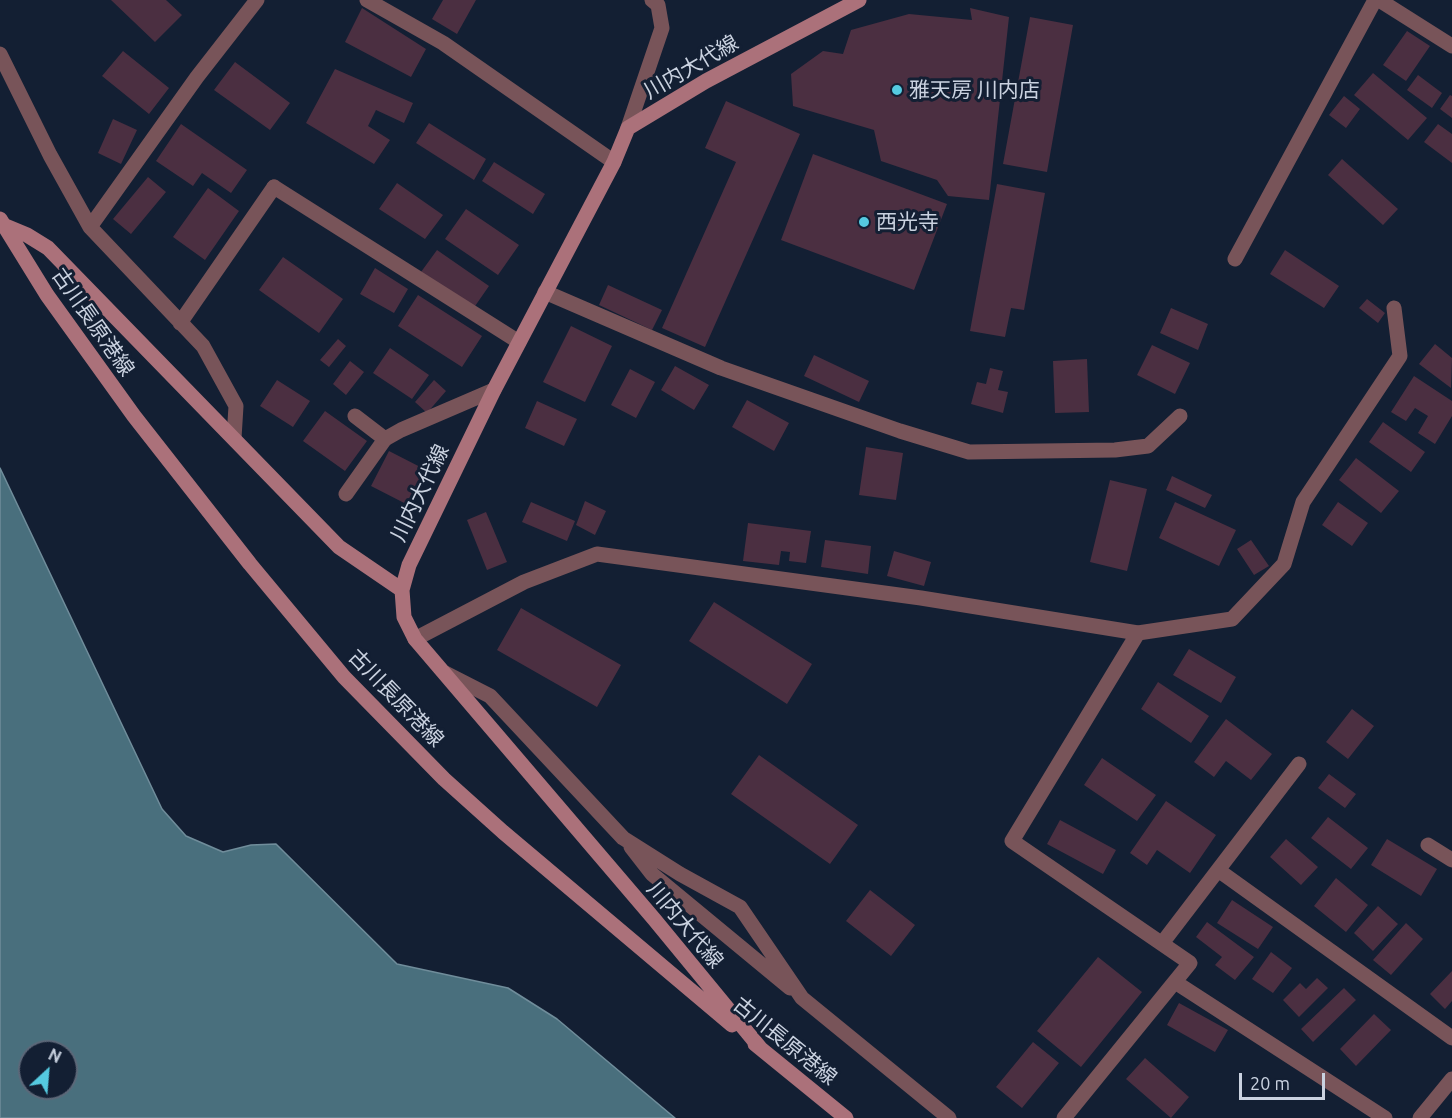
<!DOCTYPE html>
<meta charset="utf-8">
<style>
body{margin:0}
#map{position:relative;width:1452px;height:1118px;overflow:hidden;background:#131f33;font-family:Ubuntu,sans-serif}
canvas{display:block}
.north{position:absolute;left:18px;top:1040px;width:60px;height:60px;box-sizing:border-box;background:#131f33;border:2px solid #5c6778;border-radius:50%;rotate:26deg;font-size:16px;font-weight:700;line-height:24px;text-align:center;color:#cad2e0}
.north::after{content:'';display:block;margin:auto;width:21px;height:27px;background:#55cae0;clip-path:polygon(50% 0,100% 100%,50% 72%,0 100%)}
.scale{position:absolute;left:1239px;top:1073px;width:86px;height:27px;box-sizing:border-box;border:3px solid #cad2e0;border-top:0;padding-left:8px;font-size:18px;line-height:21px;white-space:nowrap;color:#cad2e0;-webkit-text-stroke:4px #131f33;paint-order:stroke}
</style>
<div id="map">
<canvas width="1452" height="1118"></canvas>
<div class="north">N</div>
<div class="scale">20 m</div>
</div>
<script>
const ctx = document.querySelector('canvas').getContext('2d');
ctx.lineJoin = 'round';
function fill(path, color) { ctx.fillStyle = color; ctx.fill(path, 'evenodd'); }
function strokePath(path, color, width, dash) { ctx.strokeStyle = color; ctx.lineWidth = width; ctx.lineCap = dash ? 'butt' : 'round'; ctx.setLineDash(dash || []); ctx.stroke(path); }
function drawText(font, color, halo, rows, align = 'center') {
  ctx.font = font + ' Ubuntu,"Noto Sans JP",sans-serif'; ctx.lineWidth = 6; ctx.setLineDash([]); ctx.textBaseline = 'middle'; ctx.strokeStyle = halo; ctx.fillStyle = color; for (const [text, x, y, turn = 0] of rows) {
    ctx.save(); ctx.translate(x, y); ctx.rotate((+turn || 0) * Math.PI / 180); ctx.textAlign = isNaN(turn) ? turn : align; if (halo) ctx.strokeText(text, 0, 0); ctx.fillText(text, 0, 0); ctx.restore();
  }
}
const water = new Path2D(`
 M0,468L162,809L186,836L223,852L251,845L276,844L397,964L508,988L557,1019L675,1118H0ZM30,1052H66V1088H30Z`);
const building = new Path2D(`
 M111,0H166L182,15L155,42Z
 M443,0H476L457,34L432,19Z
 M362,8L426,49L411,77L345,42Z
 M970,8L1009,17L989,200L948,196L937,180L881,161L874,130L793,106L791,74L823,51L843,54L851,30L909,14L972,20Z
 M1030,17L1073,25L1047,172L1003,164Z
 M1407,31L1430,46L1406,81L1383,65Z
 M123,51L169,88L149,114L102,76Z
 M235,62L290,103L270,130L214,90Z
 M335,69L413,103L404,123L376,110L368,126L390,140L374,164L306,123Z
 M1373,73L1427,118L1408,140L1354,95Z
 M1418,75L1442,93L1432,108L1407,90Z
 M1450,95L1452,96V118L1440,109Z
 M1344,96L1360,109L1346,128L1329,115Z
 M726,101L800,134L705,347L662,328L736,162L705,148Z
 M113,119L137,130L121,164L98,153Z
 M429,123L486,159L474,180L416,143Z
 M181,124L247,170L231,193L202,173L193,186L156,161Z
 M1438,124L1452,134V163L1424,142Z
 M813,154L947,204L914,290L781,240Z
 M1342,159L1398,209L1383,225L1328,175Z
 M494,162L545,194L533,214L482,181Z
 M148,177L166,192L131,234L113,219Z
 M397,183L443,215L425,239L379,209Z
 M997,184L1045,193L1024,310L1011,308L1005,337L970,331Z
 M208,188L239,211L205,260L173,237Z
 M466,209L519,245L498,275L445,239Z
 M437,250L489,286L473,309L421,272Z
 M1285,250L1339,286L1324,308L1270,274Z
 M283,257L343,299L319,333L259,290Z
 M375,268L408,289L394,313L360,294Z
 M608,285L662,310L652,330L599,305Z
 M418,295L482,336L462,367L398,326Z
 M1367,299L1385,313L1378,323L1359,308Z
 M1171,308L1208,324L1198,350L1160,333Z
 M571,326L612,346L585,402L543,382Z
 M338,339L346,346L329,367L320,360Z
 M1435,344L1452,358L1451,388L1419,364Z
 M1152,345L1190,363L1175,394L1137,375Z
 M390,348L429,375L412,399L373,373Z
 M814,355L869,381L859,402L804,376Z
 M1087,359L1089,412L1055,413L1053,361Z
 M350,361L364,372L346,395L333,384Z
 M675,366L709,385L694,410L661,390Z
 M990,368L1003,371L998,390L1008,392L1003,413L971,404L977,382L986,384Z
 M630,369L655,382L636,418L611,405Z
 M1414,376L1452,401V416L1435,444L1418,433L1428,416L1415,408L1406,421L1391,412Z
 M277,380L310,401L293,427L260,406Z
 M434,380L446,391L427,413L415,402Z
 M747,400L789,423L774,451L732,427Z
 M537,401L577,419L564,446L525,428Z
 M325,411L367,441L345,471L303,441Z
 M1383,422L1425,452L1411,472L1369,442Z
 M866,447L903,453L896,500L859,495Z
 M389,451L430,472L412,507L371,486Z
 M1356,458L1399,491L1381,513L1339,480Z
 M1172,476L1212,495L1205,508L1166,490Z
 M1110,480L1147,489L1127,571L1090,562Z
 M585,501L606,511L595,535L576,525Z
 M531,502L575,521L567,541L522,522Z
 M1175,502L1236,530L1219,566L1159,538Z
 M1338,502L1368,523L1352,546L1322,525Z
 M486,512L507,562L487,570L467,520Z
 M748,523L811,531L806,563L789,561L790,552L781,551L779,565L743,561Z
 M825,540L871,546L868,574L821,567Z
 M1251,540L1269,566L1254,575L1237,549Z
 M894,551L931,562L924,586L887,576Z
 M714,602L812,664L787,704L689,641Z
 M521,608L621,665L597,707L497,650Z
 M1189,649L1236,677L1221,703L1173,675Z
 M1158,682L1209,716L1191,743L1141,709Z
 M1352,709L1374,726L1348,759L1326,742Z
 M1226,719L1272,754L1251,780L1226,761L1214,777L1194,762Z
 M759,755L858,825L830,864L731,794Z
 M1102,758L1156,795L1137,821L1084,785Z
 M1329,774L1356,794L1345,808L1318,788Z
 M1166,801L1216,835L1190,873L1157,850L1147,865L1130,853Z
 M1328,817L1368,848L1351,869L1311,838Z
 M1060,820L1116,850L1103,874L1047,844Z
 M1286,839L1318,867L1301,885L1270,857Z
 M1387,839L1437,869L1421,896L1371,865Z
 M1336,878L1368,905L1346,932L1314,906Z
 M870,890L915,925L891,956L846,921Z
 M1232,900L1273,927L1258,949L1217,923Z
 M1378,906L1398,924L1373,951L1354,933Z
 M1207,922L1254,957L1235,980L1215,965L1222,957L1196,937Z
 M1406,923L1423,939L1391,975L1373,960Z
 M1271,952L1292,968L1273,993L1252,979Z
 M1098,957L1142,992L1081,1067L1037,1031Z
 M1452,971V1001L1445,1009L1430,994Z
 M1317,978L1328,988L1299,1017L1283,1000L1300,983L1306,989Z
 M1344,988L1356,1000L1313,1042L1301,1029Z
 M1179,1003L1228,1030L1215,1052L1167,1025Z
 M1374,1014L1391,1030L1356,1066L1340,1049Z
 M1033,1042L1059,1063L1022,1108L996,1087Z
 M1145,1058L1189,1097L1171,1118L1126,1079Z`);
const lane = new Path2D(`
 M1379,0L1452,46
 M274,187L519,342
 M1235,259L1375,0
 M346,494L385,439`);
const street = new Path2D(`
 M367,0L443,43L614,162
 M0,54L50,155L90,227L203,346L236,406L234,438
 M628,128L662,28L658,5L652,0
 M90,227L197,77L257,0
 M545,292L721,368L900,431L969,452L1115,450L1148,446L1180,416
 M180,323L274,187
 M355,416L385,439L401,430L494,390
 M415,639L524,582L597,554L921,598L1138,633L1232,619L1284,564L1303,502L1400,356L1394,308
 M445,673L490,696L623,838L680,874L740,907L802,998L949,1118
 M1428,845L1452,860
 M631,847L652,874L790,988
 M1218,870L1452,1038
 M1163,942L1299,764
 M1175,982L1385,1118
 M1064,1118L1190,963L1012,841L1138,633
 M1420,1118L1452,1079`);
const secondary = new Path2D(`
 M0,219L47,295L134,416L250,564L344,677L444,779L503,832L732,1025
 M3,225L27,235L48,248L339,547L402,590
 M755,1044L846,1118
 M761,1049L654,919L415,639L404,617L402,590L409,565L494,390L614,162L628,128L706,81L859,0`);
const markers = [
 [897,90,6,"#55cae0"],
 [864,222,6,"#55cae0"]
];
const streetNames = [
 ["川内大代線",691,67,-30],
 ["古川長原港線",93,322,55],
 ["川内大代線",420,493,-64],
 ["古川長原港線",396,698,46],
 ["川内大代線",685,925,50],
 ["古川長原港線",785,1041,39]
];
const poiNames = [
 ["雅天房 川内店",909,90],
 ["西光寺",876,222]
];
fill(water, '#496f7d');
strokePath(water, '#708d9b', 1.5);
fill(building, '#4b2f41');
strokePath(lane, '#785459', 15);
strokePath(street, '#785459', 15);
strokePath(secondary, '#ab717a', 15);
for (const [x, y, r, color] of markers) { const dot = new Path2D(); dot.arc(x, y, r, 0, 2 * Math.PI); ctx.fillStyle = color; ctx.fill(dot); strokePath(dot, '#131f33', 2); }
drawText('21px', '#cad2e0', '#131f33', streetNames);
drawText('21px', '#cad2e0', '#131f33', poiNames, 'left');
</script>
